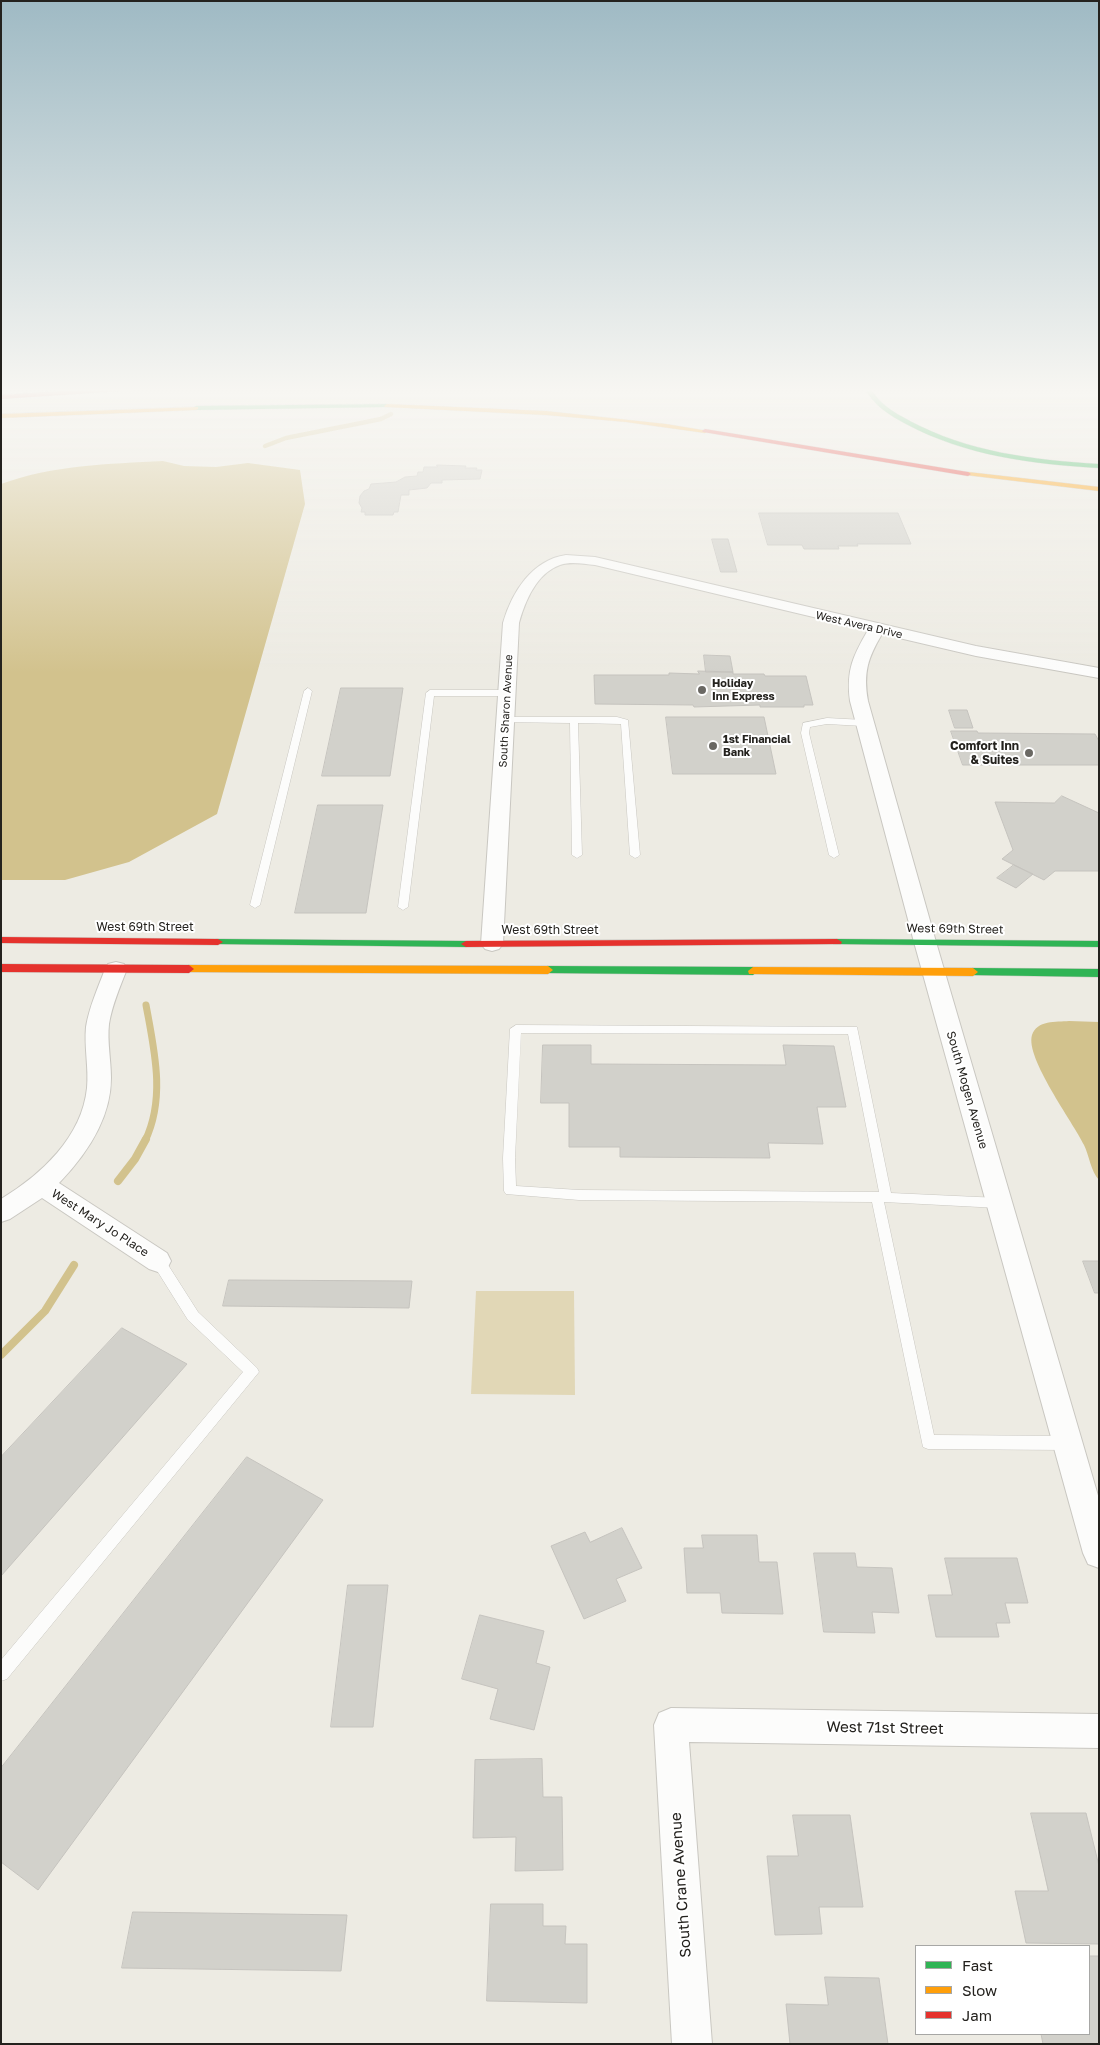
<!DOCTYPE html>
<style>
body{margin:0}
#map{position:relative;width:1100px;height:2045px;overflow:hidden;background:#edebe3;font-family:"Golos Text",sans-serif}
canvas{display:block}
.frame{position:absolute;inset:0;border:2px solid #24221e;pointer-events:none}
.legend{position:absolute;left:915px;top:1945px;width:175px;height:90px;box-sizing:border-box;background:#fff;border:1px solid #a7a7a5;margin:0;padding:6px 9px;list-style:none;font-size:15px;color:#24221e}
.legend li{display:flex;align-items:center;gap:10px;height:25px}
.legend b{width:25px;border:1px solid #a7a7a5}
</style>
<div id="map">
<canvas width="1100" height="2045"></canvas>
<div class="frame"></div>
<ul class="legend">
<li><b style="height:6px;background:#30b455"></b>Fast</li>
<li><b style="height:6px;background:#ff9f0a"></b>Slow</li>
<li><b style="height:6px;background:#e5322d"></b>Jam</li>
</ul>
</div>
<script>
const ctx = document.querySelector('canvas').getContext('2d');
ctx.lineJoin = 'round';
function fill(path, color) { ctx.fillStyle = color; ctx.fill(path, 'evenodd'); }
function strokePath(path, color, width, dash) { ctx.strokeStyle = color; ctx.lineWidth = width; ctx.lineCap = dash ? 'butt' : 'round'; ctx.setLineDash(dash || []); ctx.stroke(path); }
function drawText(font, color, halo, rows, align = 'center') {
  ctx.font = font + ' "Golos Text",sans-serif'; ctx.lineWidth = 4; ctx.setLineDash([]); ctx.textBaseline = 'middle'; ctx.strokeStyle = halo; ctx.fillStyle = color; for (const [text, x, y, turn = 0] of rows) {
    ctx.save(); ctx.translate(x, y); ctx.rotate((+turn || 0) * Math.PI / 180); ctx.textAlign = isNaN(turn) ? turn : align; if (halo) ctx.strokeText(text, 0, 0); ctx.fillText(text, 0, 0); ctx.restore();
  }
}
const green = new Path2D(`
 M476,1291H574L575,1395L471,1394Z`);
const water = new Path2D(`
 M163,461L184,466L216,467L248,463L300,470L305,504L217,814L129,862L65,880H1V484C53,465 108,464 163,461Z
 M1069,1021L1099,1022V1180C1091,1172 1089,1155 1084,1145C1073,1122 1025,1058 1032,1035C1037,1020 1056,1022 1069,1021Z`);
const streamFar2 = new Path2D(`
 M265,446L286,438L381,419L391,414`);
const streamFar1 = new Path2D(`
 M145,1141C166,1098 154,1049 146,1005`);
const stream = new Path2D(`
 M118,1181L135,1159L146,1139
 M1,1355L45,1311L74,1265`);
const building = new Path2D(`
 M437,465L466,466L465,468H477L476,470H482L480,479L442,480V483H431L427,488L409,490V495H401L398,512H394L393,515H365V512H361L362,508L359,503L360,496L364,491L369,489L371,484L396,482L405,477L417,476L418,472H423L424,467H437Z
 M759,513H898L911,544H857L858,546H838L839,549H804L802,545H768Z
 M712,539H728L737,572H721Z
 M704,655L730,656L733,672H706Z
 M698,671L733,672V674H764L765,676H806L813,705H804V707H760V705L694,707L693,705L595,704L594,675H669V673L699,674Z
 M341,688H403L390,776H322Z
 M949,710H967L973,728H955Z
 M666,717H764L776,774H673Z
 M951,731H977L978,733L1095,734L1099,741V765H963Z
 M1062,796L1099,813V871H1055L1044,880L1002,859L1013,850L995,802L1054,803Z
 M318,805H383L366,913H295Z
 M1014,865L1033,874L1016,888L997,878Z
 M543,1045H591V1064L786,1065L783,1045L834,1046L846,1107H817L823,1144L768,1143L770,1158L620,1157V1147H569V1103H541Z
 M1083,1261H1099V1293H1095Z
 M229,1280L412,1281L409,1308L223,1306Z
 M122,1328L187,1364L1,1576V1457Z
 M247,1457L323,1500L38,1890L1,1862V1768Z
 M622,1528L642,1568L616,1579L626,1601L584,1619L551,1546L585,1532L590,1542Z
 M702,1535H757L759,1562H777L783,1614L722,1613L720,1593H687L684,1548H703Z
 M814,1553H855L857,1567L892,1568L899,1613L872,1612L875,1633L824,1632Z
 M945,1558H1017L1028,1603H1005L1010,1623H996L999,1637H936L928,1595H952Z
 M348,1585H388L373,1727H331Z
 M480,1615L544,1631L536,1663L550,1667L534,1730L490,1719L498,1689L462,1679Z
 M542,1759L543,1797H562L563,1870L515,1871L516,1837L473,1838L475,1760Z
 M1031,1813H1086L1099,1866V1944L1026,1943L1015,1891H1048Z
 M793,1815H850L863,1907H819L822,1934L775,1935L767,1856H798Z
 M491,1904H543V1926H566L565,1944H587V2003L487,2001Z
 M133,1912L347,1915L341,1971L122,1968Z
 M1089,1956H1099V2044H1043L1041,2034H1089Z
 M825,1977L879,1978L888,2044H790L786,2004L828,2005Z`);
const lane = new Path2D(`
 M308,688L312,691L260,905L255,908L250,905L304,691Z
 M430,690H508L512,693L508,696H434L408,907L403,910L398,907L426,693Z
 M506,717H617L628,720L640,855L638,857L635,858L630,855L621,724L578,723L582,855L577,858L572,855L570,723L503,722L502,720Z
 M827,718L864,720L868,723L864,726L827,724L810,727L809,733L839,855L834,858L829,855L801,733L803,723Z
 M516,1025L857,1027L891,1193L999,1198L1004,1199L1005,1203L1004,1207L999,1208L884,1202L934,1435L1068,1436L1073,1438L1075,1443L1073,1448L1068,1450L928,1449L923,1447L872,1202L579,1200L506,1194L504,1191L503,1158L510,1029ZM521,1033L848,1034L879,1192L579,1190L516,1186L515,1158Z
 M158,1256L163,1257L198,1312L257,1368L259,1372L7,1679L1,1681V1660L243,1372L188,1320L151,1261L153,1257Z`);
const street = new Path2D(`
 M566,555L595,557L976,646L1099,668V678L976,656L882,634C868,658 863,672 868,701L936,942L1099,1499V1568L1088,1564L1083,1553L914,942L850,701C846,670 853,656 868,630L595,565C584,564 571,561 560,565C537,573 525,601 519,623L503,944L499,949L492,951L485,949L481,944L503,623C512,592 532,560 566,555Z
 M116,962L124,964L127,969C120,987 112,1005 109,1024C107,1042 111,1060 111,1078C111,1119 86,1155 59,1183L167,1253L171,1261L167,1269L158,1272L149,1269L42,1198L10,1219L1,1222V1199C41,1175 82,1137 87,1088C89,1068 84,1047 86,1027C89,1007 98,988 105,969L108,964Z
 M671,1708L1099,1714V1748L689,1742L712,2044H672L654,1725L659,1713Z`);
const fast = new Path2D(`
 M864,387H870C878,403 893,412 910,421C968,452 1033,460 1099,464V468C1032,464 966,456 906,424C889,415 873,405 864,387Z
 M387,404L390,406L389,407L196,410L193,408L196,406Z
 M218,939L466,941L471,944L466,947L214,944L213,942L214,940Z
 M837,939L1099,941V947L833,944L832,942Z
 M548,966L753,967L758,971L753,975L544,973L543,970Z
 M973,968L1099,969V977L969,975L968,972Z`);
const slow = new Path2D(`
 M387,404L546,411L666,424L708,431L705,433L626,422L546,415L385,407L384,406Z
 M198,407V409L196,410L1,418V414Z
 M968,472L1099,487V491L966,475V473Z
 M189,965L548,966L553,970L548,974L185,972L184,969Z
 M753,967L973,968L978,972L973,976L749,974L748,971Z`);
const jam = new Path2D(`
 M128,387H150L147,389L1,399V395Z
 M705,429L968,472L971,474L968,476L703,432L702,431Z
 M1,937L218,939L223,942L218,945L1,943Z
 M837,939L842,942L841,944L466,947L461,944L466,941Z
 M1,964L189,965L194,969L189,973L1,972Z`);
const markers = [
 [702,690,5,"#6a6863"],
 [713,746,5,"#6a6863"],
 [1029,753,5,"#6a6863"]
];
const farStreetnames = [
 ["West Avera Drive",859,625,13],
 ["South Sharon Avenue",506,711,-87]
];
const farPoinames = [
 ["Holiday",712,684],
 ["Inn Express",712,697],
 ["1st Financial",723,740],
 ["Bank",723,753]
];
const poiNames = [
 ["Comfort Inn",1019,746],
 ["& Suites",1019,760]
];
const streetNames = [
 ["West 69th Street",145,927],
 ["West 69th Street",955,929,1],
 ["West 69th Street",550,930],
 ["South Mogen Avenue",967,1090,74],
 ["West Mary Jo Place",100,1223,33]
];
const nearStreetnames = [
 ["West 71st Street",885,1728,1],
 ["South Crane Avenue",681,1885,-94]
];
fill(green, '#e1d7b6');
fill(water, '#d2c28d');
strokePath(streamFar2, '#d2c28d', 4.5);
strokePath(streamFar1, '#d2c28d', 7);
strokePath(stream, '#d2c28d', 8);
fill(building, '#d2d1cb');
strokePath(building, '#c5c3be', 1);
strokePath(lane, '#c9c7c1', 1);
strokePath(street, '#c9c7c1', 2);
strokePath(fast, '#c9c7c1', 1);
strokePath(slow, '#c9c7c1', 1);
strokePath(jam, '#c9c7c1', 1);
fill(lane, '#fcfcfb');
fill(street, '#fcfcfb');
fill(fast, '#30b455');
fill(slow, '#ff9f0a');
fill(jam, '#e5322d');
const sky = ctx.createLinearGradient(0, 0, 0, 673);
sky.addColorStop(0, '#9fbac4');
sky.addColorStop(0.58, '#f7f6f2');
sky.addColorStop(1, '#f7f6f200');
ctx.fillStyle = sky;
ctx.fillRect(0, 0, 1100, 673);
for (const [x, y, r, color] of markers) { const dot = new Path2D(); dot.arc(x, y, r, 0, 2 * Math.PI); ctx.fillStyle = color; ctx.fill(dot); strokePath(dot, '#fff', 2); }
drawText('11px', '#24221e', '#fff', farStreetnames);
drawText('bold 11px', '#24221e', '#fff', farPoinames, 'left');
drawText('bold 12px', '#24221e', '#fff', poiNames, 'right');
drawText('12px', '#24221e', '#fff', streetNames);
drawText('15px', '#24221e', '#fff', nearStreetnames);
</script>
